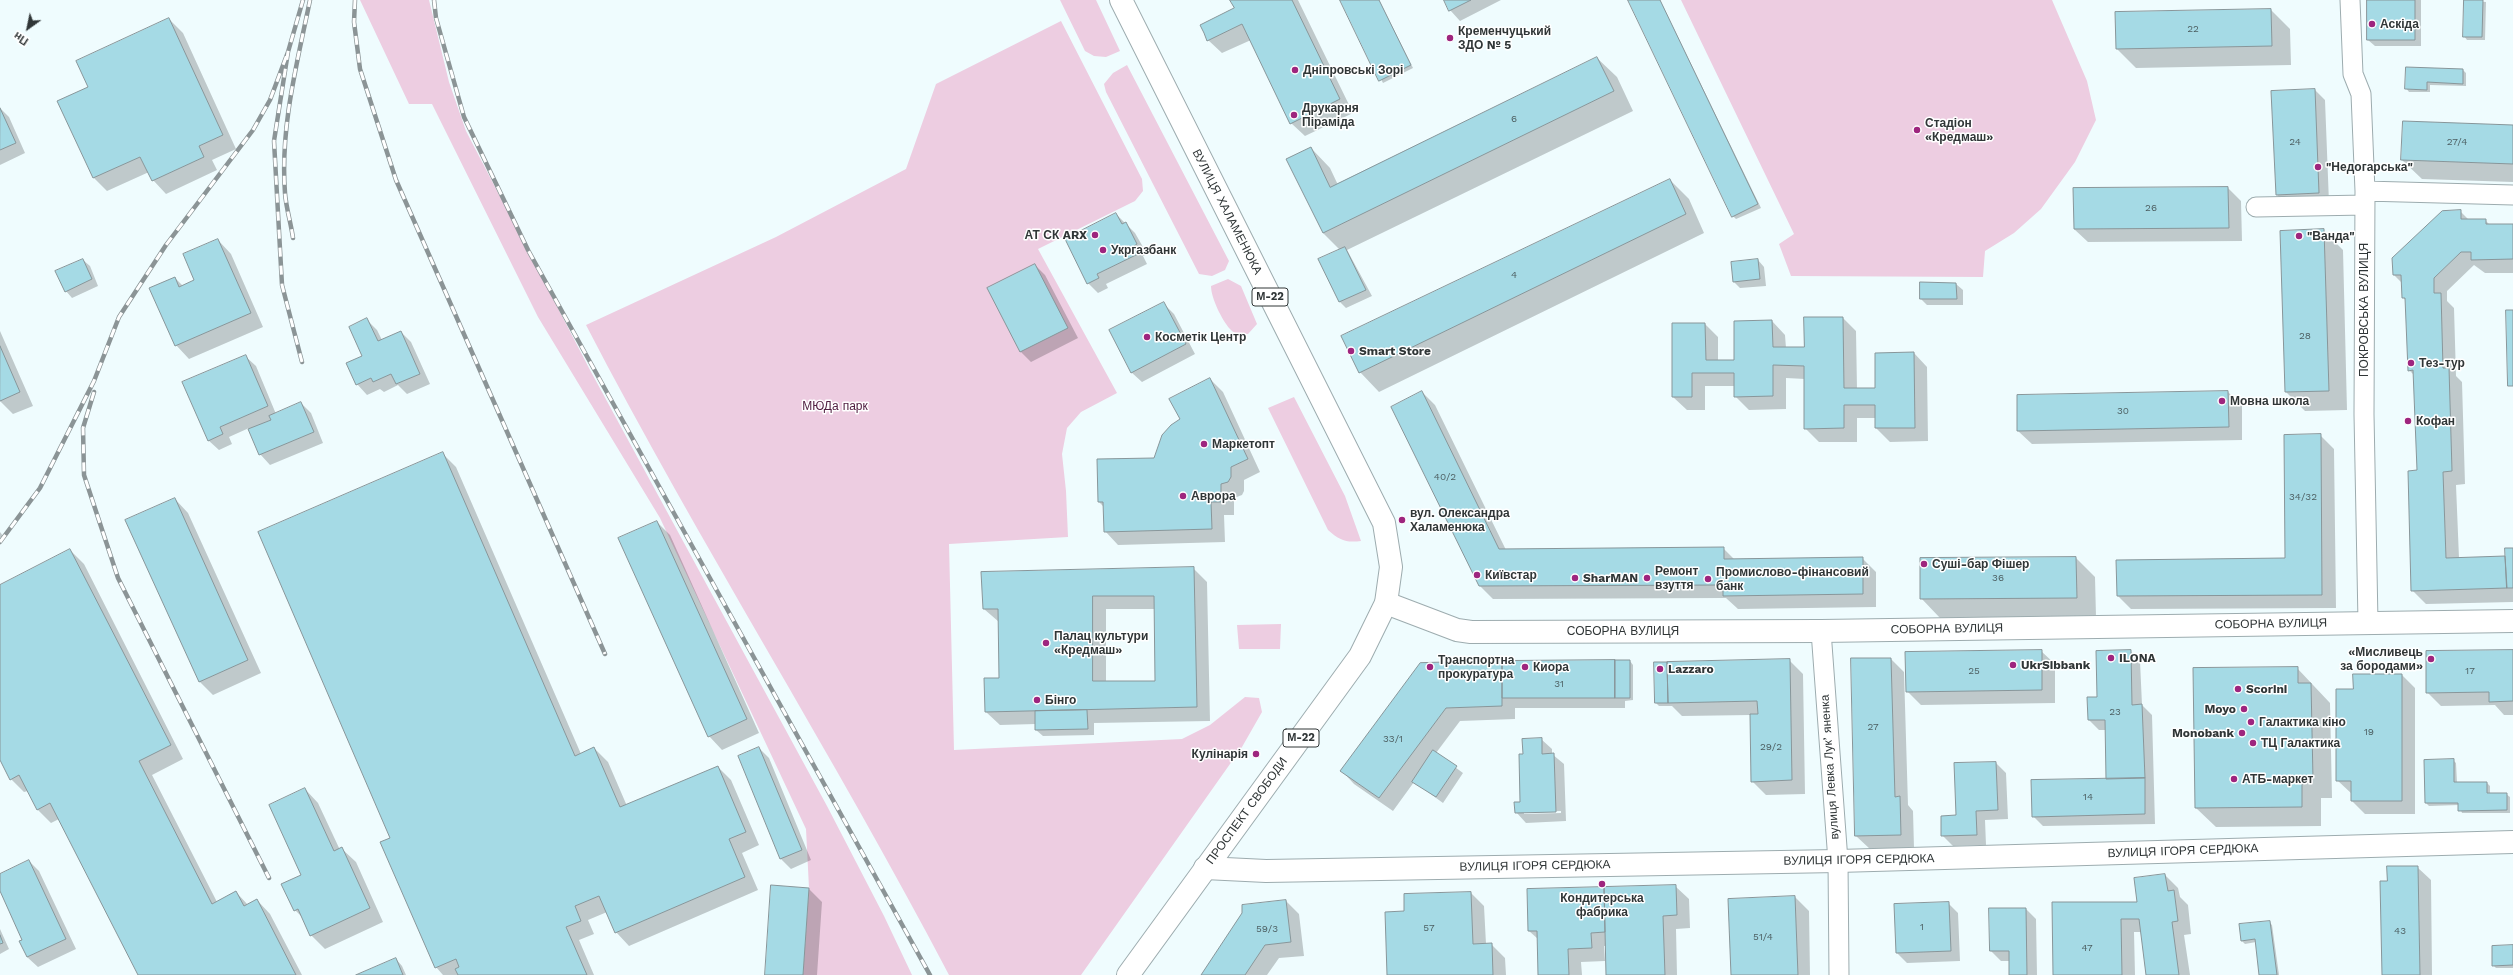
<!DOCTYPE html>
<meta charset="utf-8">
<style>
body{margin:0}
#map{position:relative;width:2513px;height:975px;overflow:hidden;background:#effcfe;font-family:"Work Sans",sans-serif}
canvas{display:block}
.north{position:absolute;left:8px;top:8px;width:40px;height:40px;-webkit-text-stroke:3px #fff;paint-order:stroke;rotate:213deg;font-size:11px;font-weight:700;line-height:16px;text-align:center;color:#303637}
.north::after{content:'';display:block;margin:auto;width:14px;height:18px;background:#303637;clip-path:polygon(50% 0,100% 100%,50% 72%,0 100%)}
</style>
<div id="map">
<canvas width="2513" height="975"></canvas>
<div class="north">Пн</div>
</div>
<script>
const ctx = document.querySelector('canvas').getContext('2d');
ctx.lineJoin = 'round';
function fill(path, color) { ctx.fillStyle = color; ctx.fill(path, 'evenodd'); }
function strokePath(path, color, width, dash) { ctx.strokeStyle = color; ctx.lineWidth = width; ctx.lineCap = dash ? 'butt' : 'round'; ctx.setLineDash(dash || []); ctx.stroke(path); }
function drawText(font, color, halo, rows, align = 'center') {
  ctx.font = font + ' "Work Sans",sans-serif'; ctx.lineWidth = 3; ctx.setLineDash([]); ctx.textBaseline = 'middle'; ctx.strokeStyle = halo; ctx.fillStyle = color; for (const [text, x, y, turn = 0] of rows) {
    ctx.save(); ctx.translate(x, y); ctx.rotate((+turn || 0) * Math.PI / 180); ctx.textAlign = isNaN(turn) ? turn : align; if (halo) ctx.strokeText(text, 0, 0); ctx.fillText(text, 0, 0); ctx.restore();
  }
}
const green = new Path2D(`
 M360,0H429L449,82L466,131L590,370L827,806L884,916L912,975H803L809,888L806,829L660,518L538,317L432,104H409Z
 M1060,0H1096L1120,51L1106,57L1094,56L1085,51Z
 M1681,0H2052L2087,81L2096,120L2075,162L2041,209L2014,233L1985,251L1983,277L1791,276L1779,244L1794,234Z
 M1061,21L1142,179L1143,191L1135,201L1038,249L1117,393L1081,412L1067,428L1062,454L1066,491L1068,537L949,544L954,750L1182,739L1210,725L1245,697L1259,698L1262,712L1242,747L1081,975H949C834,755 700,545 586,325L776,237L906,169L936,84Z
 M1127,65L1229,261L1225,270L1212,276L1199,274L1106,92L1104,84L1113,73Z
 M1228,279L1241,286L1257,324L1248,334C1242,334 1235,335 1230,329C1222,320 1211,298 1211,286Z
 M1294,397L1345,496L1361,541C1346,543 1339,540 1328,530L1268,408Z
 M1281,624L1280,649H1239L1237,625Z`);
const shadow = new Path2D(`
 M1232,0H1298L1353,113L1305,136L1291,123L1251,40L1222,53L1208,40L1236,9Z
 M1341,0H1379L1413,68L1383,83Z
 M1445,0H1501L1460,21L1450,10Z
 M1629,0H1660L1761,208L1736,219L1733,216Z
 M2368,0H2421V46H2375L2368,40Z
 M2465,0L2486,2L2485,40H2467L2464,36Z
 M2271,10L2290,29L2291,65L2136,68L2117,49Z
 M169,19L183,33L236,149L212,160L217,170L166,194L153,180L149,172L107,191L94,178L58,101L89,87Z
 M1597,58L1617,77L1633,111L1347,250L1372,296L1346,308L1340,302L1319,260L1340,250L1323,233L1288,160L1311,148L1330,168L1338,185Z
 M2463,70L2466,73V86L2430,85V92H2409L2406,88Z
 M2315,90L2325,100L2329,203L2287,205L2277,195Z
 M0,108L9,117L25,153L0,165Z
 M2513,126V182L2422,179L2402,160Z
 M1670,180L1689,199L1704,233L1379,392L1360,372Z
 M2228,188L2241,201L2242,241L2088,242L2074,229Z
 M2460,211L2469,220H2485L2490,225H2513V273H2485L2474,265L2447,291V301L2454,308L2456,376L2462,382L2465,484L2456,485L2459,558L2507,559L2513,549V602L2426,604L2412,590L2418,471L2414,375L2409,370L2406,301L2403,297V284L2394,275Z
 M1116,214L1135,233L1147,254L1143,256L1147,264L1106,284L1108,288L1098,293L1088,283Z
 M2323,230L2343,250L2347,410L2305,411L2286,392Z
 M218,240L231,254L263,327L189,359L176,345L175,278L183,286L196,281Z
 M83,260L90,266L98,286L72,298L66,291Z
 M1758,260L1764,267L1766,286L1740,288L1734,282Z
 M1035,265L1045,275L1078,338L1031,362L1021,352L989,289Z
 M1956,284L1963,290V305H1927L1921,299Z
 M1164,304L1174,314L1195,354L1142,382L1131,372Z
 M1843,318L1856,331L1857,389H1876L1914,353L1927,367L1928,441L1890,442L1876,428V418H1857V442H1819L1805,428V379L1786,378V409L1749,410L1735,396V386H1705V410H1687L1673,397L1705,324L1718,337V361H1735L1772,321L1785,335L1786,348H1805Z
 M367,320L377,330L382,340L401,332L411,342L430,384L407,394L398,385L384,392L380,389L367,395L357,384L363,356Z
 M0,331L33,406L13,414L0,401Z
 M245,356L256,366L276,414L301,403L311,413L323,443L270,465L260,454L249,428L229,437L232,444L219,450L208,440Z
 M1210,379L1223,392L1260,472L1244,480V491L1242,495L1234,498V515H1224L1225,542L1118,545L1105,531L1104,507L1099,502L1155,459Z
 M1422,392L1435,405L1506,550L1723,548L1735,560L1862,558L1876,572V607L1738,609L1726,598L1493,599L1480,586Z
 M2228,392L2242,406V440L2032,444L2018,431V396Z
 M2320,435L2334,449L2336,608L2131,609L2118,596L2286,559Z
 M443,454L456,467L581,754L594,748L608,762L627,806L718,767L731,780L759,845L742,853L758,890L629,946L616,932L607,912L588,920L594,934L579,940L594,975H443L436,967L391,838Z
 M175,499L188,513L261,673L213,695L199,681Z
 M657,522L670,535L759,733L722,750L709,736Z
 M0,532L3,536L0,538Z
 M70,550L84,564L183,759L152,775L217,902L236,892L248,905L257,900L270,914L302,975H139L59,819L51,823L37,809L28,791L24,792L11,779L0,757V586Z
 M2076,558L2095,577L2096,617L1940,618L1921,598Z
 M1193,568L1207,582L1210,721L1094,723V735L1043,736L1036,730V724L1000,725L986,712L1000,679L999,622L984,609ZM1106,609H1155L1156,682H1106Z
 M2041,651L2055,664V703L1921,705L1907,691Z
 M2130,651L2140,661L2142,705L2152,715L2155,824L2043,826L2033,816L2107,780L2106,730H2099L2089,720L2098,698Z
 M2513,651V715H2504L2495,705L2441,706L2427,692Z
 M1891,659L1904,672L1908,805L1913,811L1914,848L1870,849L1856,836Z
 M1789,660L1803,674L1805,794L1766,795L1752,781L1751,715L1682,716L1672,706H1659L1656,703Z
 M1630,661L1633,665V700L1625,701V708H1515V719L1460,721L1436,753L1463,773L1443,803L1414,782L1393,811L1354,784L1341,770L1421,664Z
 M2297,668L2330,703L2332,798H2321V826L2216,827L2196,808Z
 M2402,675L2415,688V814H2365L2352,801V794L2337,780L2354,690Z
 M1541,739L1552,749V754L1564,764L1566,821L1526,823L1516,812L1521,803L1524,755ZM1561,811V813L1524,814V812Z
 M759,748L769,758L811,860L791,869L781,859Z
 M2453,760L2456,763L2457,783H2487L2490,786V794H2506L2510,797V813H2462L2459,805L2429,806L2426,803Z
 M1996,763L2006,773L2008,819L1985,820L1986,845L1953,846L1942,835Z
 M305,789L318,803L340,850L342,849L356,862L383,922L325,949L311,935L304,919L295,910L303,875Z
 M29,861L39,871L76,949L38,967L27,957L24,940L0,889V875Z
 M2417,867L2431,880L2432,975H2383L2388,882Z
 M2165,875L2178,888L2180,897L2188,905L2191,934L2184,935L2190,975H2147L2142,932H2134L2135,975H2054L2138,903Z
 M1675,886L1689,899L1690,928L1676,929L1677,975H1607L1606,946H1604L1605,961L1581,962L1582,975H1539L1538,939L1529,931L1528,890Z
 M809,889L822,902L817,975H766Z
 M1471,893L1484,906L1486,944H1491L1505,958L1506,975H1388L1405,912Z
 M1795,897L1809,911L1810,975H1732Z
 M1286,901L1299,914L1304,956L1279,958L1267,975H1202Z
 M1948,903L1958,913L1960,961L1907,963L1897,953Z
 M2026,909L2036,919L2037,975H2010V961H2001L1991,951Z
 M2269,922L2272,925L2279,975H2260L2256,942L2245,944L2242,941Z
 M0,929L9,949L0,954Z
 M2513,946V968H2496L2493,965Z
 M396,959L402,966L406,975H358Z`);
const building = new Path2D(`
 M1230,0H1292L1340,99L1290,124L1242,24L1207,41L1204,33L1200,25L1234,8Z
 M1340,0H1379L1411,65L1379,81Z
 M1444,0H1471L1449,11Z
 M1628,0H1660L1758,204L1732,217Z
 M2367,0H2415V40H2367Z
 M2464,0H2483L2482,37H2463Z
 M2271,9L2272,46L2116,49L2115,12Z
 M169,18L223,135L199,146L204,157L152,181L140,157L93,178L57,101L88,87L76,61Z
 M1597,57L1614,91L1323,233L1286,159L1311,147L1330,187Z
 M2406,67L2463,69V84L2427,82V90L2405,89Z
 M2315,89L2319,193L2276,195L2271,91Z
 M0,108L16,143L0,150Z
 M2403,121L2513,125V164L2401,160Z
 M1670,179L1686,214L1359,373L1341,336Z
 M2228,187L2229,228L2074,229L2073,188Z
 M2461,210V219H2486V224H2513V259L2471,260V252H2461L2434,278V293H2441L2443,368H2449L2452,471L2443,472L2446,558L2505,556L2507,588L2411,591L2408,471L2417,470L2413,370L2408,371L2405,298H2402L2401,275H2393L2392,258L2442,211Z
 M1116,213L1122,224L1126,222L1137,244L1134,246L1138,254L1097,274L1099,278L1087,284L1065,239Z
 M2324,229L2329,391L2285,392L2280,231Z
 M218,239L251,313L175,346L149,288L175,277L179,287L194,280L183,254Z
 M1345,247L1366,290L1339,302L1318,259Z
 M83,259L92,279L65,292L55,271Z
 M1758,259L1760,279L1733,282L1731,262Z
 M1035,264L1068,328L1020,352L987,288Z
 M1920,282L1956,283L1957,299H1920Z
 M1164,302L1186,344L1131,373L1109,330Z
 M2506,310H2513V386H2508Z
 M1804,317H1843L1844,388H1875V353L1914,352L1915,428H1875V405H1844V428L1804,429V366L1773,365V396L1734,397V373H1692V397H1672V323H1705L1706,360H1734V321L1772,320L1773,347H1804Z
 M367,318L378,341L401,331L420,374L396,384L391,374L373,382L371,378L356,385L346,363L362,356L349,327Z
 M0,346L20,392L0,401Z
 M246,355L268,406L220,427L223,434L208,441L182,382Z
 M1210,378L1248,459L1231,467V477L1228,482L1221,484V502H1211L1212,529L1104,532L1103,502H1098L1097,459L1154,458L1162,435L1171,425L1180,419L1169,399Z
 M1422,391L1499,549L1724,547V559L1863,557V594L1723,596V585L1479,586L1391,407Z
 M2228,391L2229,427L2017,431V395Z
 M301,402L314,432L259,455L248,429L271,420L269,416Z
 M2321,434L2322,595L2117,596L2116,560L2285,558L2284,435Z
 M443,452L575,756L594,747L620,807L718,766L746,832L729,839L745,877L615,933L599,896L575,906L581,921L566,927L587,975H458L455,969L459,967L456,959L435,968L380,842L390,838L258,532Z
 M175,498L248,660L199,682L125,520Z
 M657,521L747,719L708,737L618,538Z
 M2505,548H2513V588H2507Z
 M70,549L171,745L139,761L212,904L236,891L244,906L257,899L296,975H138L50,803L37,810L19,775L10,780L0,760V585Z
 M2076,557L2077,598L1920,599V558Z
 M1194,567L1197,707L985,712L984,678H999L998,609H983L981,572ZM1093,596H1154L1155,681H1093Z
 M2042,650V690L1906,692L1905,652Z
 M2131,650L2132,705L2142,704L2145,778L2106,779L2105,720H2088L2087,697H2097L2096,651Z
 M2513,650V701L2489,702V692L2426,693V651Z
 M1851,658H1891L1895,797L1900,796L1901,835L1855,836Z
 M1790,659L1792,780L1751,782L1750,714H1758L1757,701L1668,703L1667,662Z
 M1615,660V698H1502V661Z
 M1615,660H1630V698H1615Z
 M1502,661V706L1446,708L1379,798L1340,771L1420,663Z
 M1654,662H1667L1668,703H1655Z
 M2298,667V683H2311L2313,779H2302V807L2195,808L2193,668Z
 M2353,674H2402V801H2351V781H2336V689H2353Z
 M1087,710L1088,729L1035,730V711Z
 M1542,738V754L1554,753L1556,812L1515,813L1514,802H1520L1519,754H1523L1522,739Z
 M759,747L802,850L780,859L738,756Z
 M1433,750L1457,766L1436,797L1412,782Z
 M2454,759V782H2487V793H2507V810L2458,811V803H2425L2424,760Z
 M1996,762L1998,810L1976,811L1977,835L1941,836V816L1956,815L1954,763Z
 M2145,778V814L2032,817L2031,780Z
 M305,788L334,851L342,847L370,908L310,936L298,909L294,911L281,884L301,875L269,805Z
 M29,860L66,939L27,957L19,941L22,940L0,891V874Z
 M2387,866H2418L2420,975H2382L2380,881H2387Z
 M2165,874L2168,891L2174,890L2178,921L2172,922L2179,975H2146L2139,919H2121L2122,975H2053L2052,902H2137L2134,878Z
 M771,885L809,888L803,975H765Z
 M1676,885L1677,915L1663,916L1665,975H1606L1604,887Z
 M1604,887L1605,932L1591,933L1592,948L1568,949L1569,975H1538L1537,931H1528L1527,889Z
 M1471,892L1473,944L1492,943L1493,975H1387L1385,912L1404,911V894Z
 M1795,896L1798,975H1731L1728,899Z
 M1286,900L1291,942L1265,945L1245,975H1201L1242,913V905Z
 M1949,902L1951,951L1896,953L1894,904Z
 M1989,908H2026L2027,975H2009V951H1990Z
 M2270,921L2277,975H2259L2255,939L2241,941L2239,924Z
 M0,935L3,943L0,944Z
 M2513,945V965L2492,966V946Z
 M396,958L403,975H356Z`);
const street = new Path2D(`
 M2350,0L2353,74L2361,94L2365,191L2364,414L2368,622
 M2365,191L2513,195
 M2256,207L2365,205
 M1821,631L1838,861L1839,975`);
const secondary = new Path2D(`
 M1386,603L1457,630L1471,632L1821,631L2513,621
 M1205,868L1266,871L1838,861L2513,842`);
const highway = new Path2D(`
 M1121,0L1384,523L1391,567L1386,603L1360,656L1128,975`);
const rail = new Path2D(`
 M355,0L354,22L360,69L396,180L605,654
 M434,0L436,18L464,117L528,250L930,975
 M293,238C291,223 286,208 285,193C280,127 297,64 310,0
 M302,362L282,285L274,141L288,52L303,0
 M94,392L83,428L84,475L118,578L269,878
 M0,542L40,488L94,381L119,317L166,245L253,130L270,100L288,52`);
const markers = [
 [2372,24,4,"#9e257e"],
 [1450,38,4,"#9e257e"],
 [1295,70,4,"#9e257e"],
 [1294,115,4,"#9e257e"],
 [1917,130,4,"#9e257e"],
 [2318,167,4,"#9e257e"],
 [1095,235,4,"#9e257e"],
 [2299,236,4,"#9e257e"],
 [1103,250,4,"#9e257e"],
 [1147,337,4,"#9e257e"],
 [1351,351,4,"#9e257e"],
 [2411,363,4,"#9e257e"],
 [2222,401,4,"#9e257e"],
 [2408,421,4,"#9e257e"],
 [1204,444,4,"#9e257e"],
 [1183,496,4,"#9e257e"],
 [1402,520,4,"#9e257e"],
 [1924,564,4,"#9e257e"],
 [1477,575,4,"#9e257e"],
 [1575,578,4,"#9e257e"],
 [1647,578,4,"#9e257e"],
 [1708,579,4,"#9e257e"],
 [1046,643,4,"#9e257e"],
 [2111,658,4,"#9e257e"],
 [2431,659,4,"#9e257e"],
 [2013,665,4,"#9e257e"],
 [1430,667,4,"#9e257e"],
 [1525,667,4,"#9e257e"],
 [1660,669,4,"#9e257e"],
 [2238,689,4,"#9e257e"],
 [1037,700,4,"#9e257e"],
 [2244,709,4,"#9e257e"],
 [2251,722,4,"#9e257e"],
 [2242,733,4,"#9e257e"],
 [2253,743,4,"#9e257e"],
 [1256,754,4,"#9e257e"],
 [2234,779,4,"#9e257e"],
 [1602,884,4,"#9e257e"]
];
const numberNames = [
 ["22",2193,29],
 ["6",1514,119],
 ["24",2295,142],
 ["27/4",2457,142],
 ["26",2151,208],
 ["4",1514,275],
 ["28",2305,336],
 ["30",2123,411],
 ["40/2",1445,477],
 ["34/32",2303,497],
 ["36",1998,578],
 ["25",1974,671],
 ["17",2470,671],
 ["31",1559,684],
 ["23",2115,712],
 ["27",1873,727],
 ["19",2369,732],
 ["33/1",1393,739],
 ["29/2",1771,747],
 ["14",2088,797],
 ["1",1922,927],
 ["57",1429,928],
 ["59/3",1267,929],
 ["43",2400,931],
 ["51/4",1763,937],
 ["47",2087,948]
];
const shields = [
 [1270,297,36],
 [1301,738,36]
];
const shieldNames = [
 ["М-22",1270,297],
 ["М-22",1301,738]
];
const poiNames = [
 ["Аскіда",2380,24],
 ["Кременчуцький",1458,31],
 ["ЗДО № 5",1458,45],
 ["Дніпровські Зорі",1303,70],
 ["Друкарня",1302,108],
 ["Піраміда",1302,122],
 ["Стадіон",1925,123],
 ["«Кредмаш»",1925,137],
 ["\"Недогарська\"",2326,167],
 ["АТ СК ARX",1087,235,"right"],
 ["\"Ванда\"",2307,236],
 ["Укргазбанк",1111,250],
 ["Косметік Центр",1155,337],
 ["Smart Store",1359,351],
 ["Тез-тур",2419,363],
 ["Мовна школа",2230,401],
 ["Кофан",2416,421],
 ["Маркетопт",1212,444],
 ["Аврора",1191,496],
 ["вул. Олександра",1410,513],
 ["Халаменюка",1410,527],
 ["Суші-бар Фішер",1932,564],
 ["Ремонт",1655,571],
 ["взуття",1655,585],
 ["Промислово-фінансовий",1716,572],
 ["банк",1716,586],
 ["Київстар",1485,575],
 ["SharMAN",1583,578],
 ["Палац культури",1054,636],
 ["«Кредмаш»",1054,650],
 ["«Мисливець",2423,652,"right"],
 ["за бородами»",2423,666,"right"],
 ["ILONA",2119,658],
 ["Транспортна",1438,660],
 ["прокуратура",1438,674],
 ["UkrSibbank",2021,665],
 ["Киора",1533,667],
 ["Lazzaro",1668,669],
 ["Scorini",2246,689],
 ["Бінго",1045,700],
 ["Moyo",2236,709,"right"],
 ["Галактика кіно",2259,722],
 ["Monobank",2234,733,"right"],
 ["ТЦ Галактика",2261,743],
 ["Кулінарія",1248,754,"right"],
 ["АТБ-маркет",2242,779],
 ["Кондитерська",1602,898,"center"],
 ["фабрика",1602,912,"center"]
];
const streetNames = [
 ["ВУЛИЦЯ ХАЛАМЕНЮКА",1227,212,63],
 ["ПОКРОВСЬКА ВУЛИЦЯ",2364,310,-90],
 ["СОБОРНА ВУЛИЦЯ",2271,624,-1],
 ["СОБОРНА ВУЛИЦЯ",1947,629,-1],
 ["СОБОРНА ВУЛИЦЯ",1623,631],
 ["вулиця Левка Лукʼяненка",1830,767,-94],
 ["ПРОСПЕКТ СВОБОДИ",1247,811,-54],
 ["ВУЛИЦЯ ІГОРЯ СЕРДЮКА",2183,851,-2],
 ["ВУЛИЦЯ ІГОРЯ СЕРДЮКА",1859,860,-1],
 ["ВУЛИЦЯ ІГОРЯ СЕРДЮКА",1535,866,-1]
];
const parkNames = [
 ["МЮДа парк",835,406]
];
fill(green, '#edcde1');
fill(shadow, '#0003');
fill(building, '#a5dae5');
strokePath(building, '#88969a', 1);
strokePath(street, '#9dacaf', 21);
strokePath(secondary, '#9dacaf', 24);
strokePath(highway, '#9dacaf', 24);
strokePath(street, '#fff', 19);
strokePath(secondary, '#fff', 22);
strokePath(highway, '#fff', 22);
strokePath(rail, '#8b9496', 4.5);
strokePath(rail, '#fff', 3, [9]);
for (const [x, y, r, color] of markers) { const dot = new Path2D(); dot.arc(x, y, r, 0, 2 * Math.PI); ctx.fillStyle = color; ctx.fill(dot); strokePath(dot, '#fff', 1.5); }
drawText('10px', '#4d5f62', null, numberNames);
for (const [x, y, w] of shields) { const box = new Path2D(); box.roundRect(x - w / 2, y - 9, w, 18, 3); ctx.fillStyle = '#fff'; ctx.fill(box); strokePath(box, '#303637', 1); }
drawText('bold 11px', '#303637', null, shieldNames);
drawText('bold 12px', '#303637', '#fff', poiNames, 'left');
drawText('12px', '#303637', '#fff', streetNames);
drawText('12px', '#522143', '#fff', parkNames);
</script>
